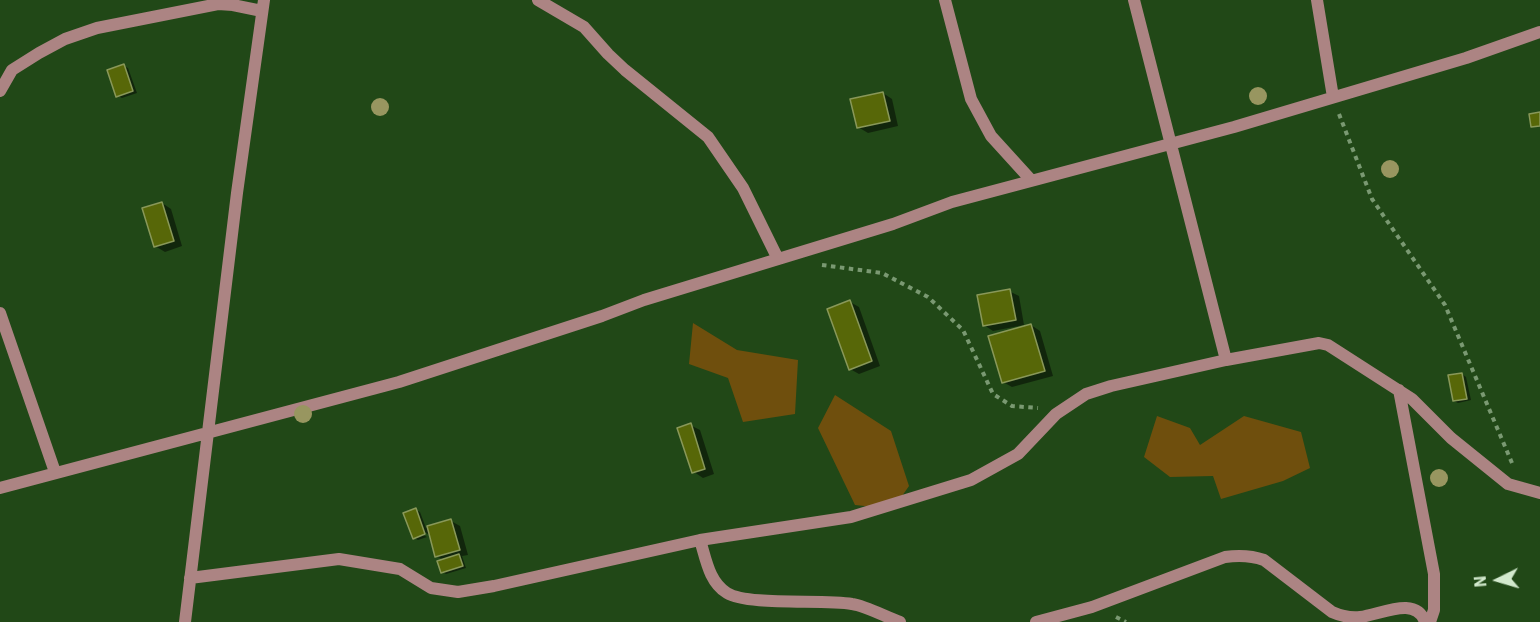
<!DOCTYPE html>
<style>
body{margin:0}
#map{position:relative;width:1540px;height:622px;overflow:hidden;background:#214817;font-family:"IBM Plex Sans",sans-serif}
canvas{display:block}
.north{position:absolute;left:1468px;top:550px;width:60px;height:60px;-webkit-text-stroke:4px #214817;paint-order:stroke;rotate:265deg;font-size:16px;font-weight:700;line-height:24px;text-align:center;color:#d2e9cd}
.north::after{content:'';display:block;margin:auto;width:21px;height:27px;background:#d2e9cd;clip-path:polygon(50% 0,100% 100%,50% 72%,0 100%)}
</style>
<div id="map">
<canvas width="1540" height="622"></canvas>
<div class="north">N</div>
</div>
<script>
const ctx = document.querySelector('canvas').getContext('2d');
ctx.lineJoin = 'round';
function fill(path, color) { ctx.fillStyle = color; ctx.fill(path, 'evenodd'); }
function strokePath(path, color, width, dash) { ctx.strokeStyle = color; ctx.lineWidth = width; ctx.lineCap = dash ? 'butt' : 'round'; ctx.setLineDash(dash || []); ctx.stroke(path); }
const green = new Path2D(`
 M693,323L737,350L798,360L795,414L743,422L728,378L689,364Z
 M835,395L891,431L909,486L893,509L855,505L818,428Z
 M1157,416L1190,428L1200,445L1244,416L1301,432L1310,468L1283,481L1221,499L1213,476L1170,477L1144,457Z`);
const shadow = new Path2D(`
 M123,66L128,68L137,93L122,98L118,96Z
 M883,93L892,99L898,126L868,133L858,127Z
 M162,203L171,209L182,246L165,252L155,246Z
 M1009,291L1019,296L1024,325L993,331L984,325Z
 M850,302L859,307L880,366L859,374L850,369Z
 M1031,325L1040,331L1053,376L1012,387L1003,382Z
 M1462,374L1466,377L1471,400L1458,403L1454,401Z
 M690,425L700,430L714,474L703,478L694,472Z
 M416,510L420,512L426,528L451,521L460,526L468,555L462,556L466,568L446,574L442,572L444,560L436,556L431,536L420,529L418,532L427,537L418,540L414,538Z`);
const building = new Path2D(`
 M124,64L133,91L116,97L107,70Z
 M883,92L890,121L857,128L850,99Z
 M1540,112V126L1531,127L1529,114Z
 M162,202L174,241L154,247L142,208Z
 M1010,289L1016,320L983,326L977,295Z
 M850,300L872,361L849,370L827,309Z
 M1031,324L1045,371L1002,383L988,336Z
 M1462,373L1467,399L1453,401L1448,375Z
 M691,423L705,469L692,473L677,428Z
 M416,508L425,534L413,539L403,513Z
 M451,519L460,550L435,557L427,526Z
 M459,554L463,566L441,573L437,561Z`);
const path = new Path2D(`
 M1339,114L1372,199L1445,305L1512,463
 M822,265L882,273L928,297L963,330L993,394L1012,406L1038,408
 M1116,617L1126,622`);
const minor = new Path2D(`
 M538,0L584,27L608,54L625,70L708,137L743,188L778,259
 M945,0L971,99L991,136L1031,180
 M1134,0L1226,360
 M1317,0L1333,97
 M0,91L12,70L39,53L65,39L97,28L218,4L233,5L262,11
 M0,313L55,472
 M1399,390L1434,574V610L1430,622
 M0,488L399,382L602,316L644,300L893,224L952,202L1234,127L1466,58L1540,32
 M700,540C706,559 709,582 727,593C748,606 823,599 852,604C866,606 886,617 900,622
 M190,578L339,559L400,569L431,588L458,592L494,586L700,540L851,517L971,480L1018,454L1056,414L1086,394L1111,386L1226,360L1319,343L1328,345L1412,399L1451,438L1508,484L1540,493
 M185,622L237,193L264,0
 M1036,622L1092,607L1225,557C1239,555 1250,555 1264,560L1332,612C1341,616 1350,618 1360,617C1380,615 1416,595 1425,622`);
const trees = [
 [1258,96],
 [380,107],
 [1390,169],
 [303,414],
 [1439,478]
];
fill(green, '#6f4f0d');
fill(shadow, '#0007');
fill(building, '#576708');
strokePath(building, '#899859', 1.5);
strokePath(path, '#7a9972', 4, [4.5, 4.5]);
strokePath(minor, '#ac8483', 12);
ctx.fillStyle = '#989660';
for (const [x, y] of trees) { ctx.beginPath(); ctx.arc(x, y, 9, 0, 2 * Math.PI); ctx.fill(); }
</script>
